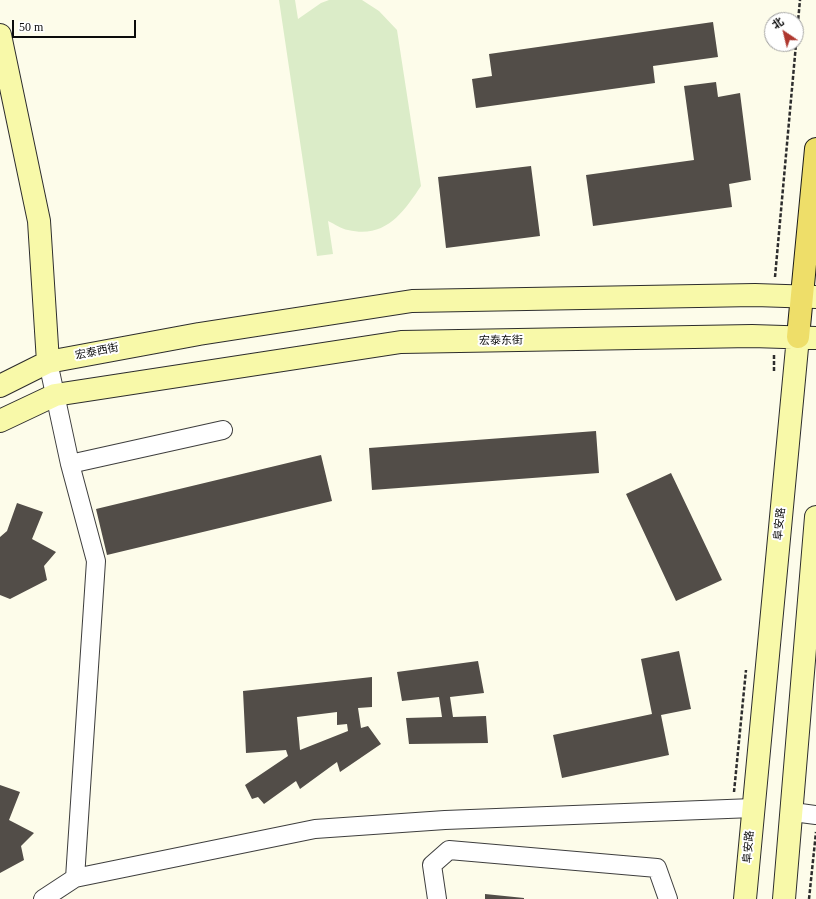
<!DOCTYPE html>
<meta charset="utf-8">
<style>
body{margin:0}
#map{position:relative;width:816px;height:899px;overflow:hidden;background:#fdfcea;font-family:"Times New Roman","Noto Sans SC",serif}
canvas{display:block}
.north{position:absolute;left:764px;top:12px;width:40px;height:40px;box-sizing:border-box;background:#fff;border:1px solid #9d9d9d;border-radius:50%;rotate:325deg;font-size:11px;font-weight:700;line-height:16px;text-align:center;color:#0b0b0b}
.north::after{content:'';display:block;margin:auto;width:14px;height:18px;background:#af372e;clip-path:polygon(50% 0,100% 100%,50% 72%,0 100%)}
.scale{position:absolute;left:12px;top:20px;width:124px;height:18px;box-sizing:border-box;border:2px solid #0b0b0b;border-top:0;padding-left:5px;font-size:12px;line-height:14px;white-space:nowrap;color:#0b0b0b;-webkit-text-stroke:3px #fff;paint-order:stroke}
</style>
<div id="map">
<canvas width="816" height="899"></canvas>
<div class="north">北</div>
<div class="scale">50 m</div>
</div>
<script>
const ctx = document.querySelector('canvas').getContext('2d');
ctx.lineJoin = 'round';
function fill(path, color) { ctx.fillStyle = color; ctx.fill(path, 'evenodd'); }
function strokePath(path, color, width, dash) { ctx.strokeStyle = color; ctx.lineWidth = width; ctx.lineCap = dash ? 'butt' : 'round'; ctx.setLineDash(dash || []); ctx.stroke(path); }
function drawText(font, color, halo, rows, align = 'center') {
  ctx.font = font + ' "Times New Roman","Noto Sans SC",serif'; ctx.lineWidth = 4; ctx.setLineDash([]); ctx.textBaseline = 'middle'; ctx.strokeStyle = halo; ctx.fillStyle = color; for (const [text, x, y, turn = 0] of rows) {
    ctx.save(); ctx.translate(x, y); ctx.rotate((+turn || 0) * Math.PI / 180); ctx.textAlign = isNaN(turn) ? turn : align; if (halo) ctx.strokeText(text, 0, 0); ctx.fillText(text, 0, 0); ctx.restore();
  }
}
const pitch = new Path2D(`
 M279,0H295L298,19L321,3L329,0H362L379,11L397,30L421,186C403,213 385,239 348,230C341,229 335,224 328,221L333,254L317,256Z`);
const building = new Path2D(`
 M713,22L718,57L653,66L655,83L476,108L472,79L492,76L489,54Z
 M716,82L718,97L740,93L751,180L729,184L732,207L593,226L586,175L694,160L684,86Z
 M531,166L540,236L446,248L438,177Z
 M596,431L599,473L372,490L369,448Z
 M321,455L332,501L107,555L96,509Z
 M671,473L722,580L676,601L626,494Z
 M17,503L43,512L32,539L56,552L44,566L47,580L10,599L0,595V537L7,531Z
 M679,651L691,709L661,715L669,755L562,778L553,735L652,714L641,659Z
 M478,661L484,693L450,697L453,717L486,716L488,743L409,744L406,718L442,717L439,697L402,701L397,672Z
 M372,677V707L358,708L361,728L368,726L381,744L340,772L337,762L300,789L296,781L264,804L258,797L252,799L245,785L288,756L286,750L246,753L243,691ZM337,712V725L347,724L348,731L300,750L297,717Z
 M0,785L20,792L9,820L34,833L21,846L24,860L0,873Z
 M485,894L524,898V899H485Z`);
const path = new Path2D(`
 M796,43L800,0
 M775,277L796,44
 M774,355V372
 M734,792L746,670
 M809,899L816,832`);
const street = new Path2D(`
 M70,464L223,430
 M793,812L816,815
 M75,878L315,829L445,820L753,808
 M43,899L75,878L96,561L70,464L48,362
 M437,899L432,865L449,850L657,868L668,899`);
const secondary = new Path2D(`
 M0,35L39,221L48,362
 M0,386L48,362L199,334L412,301L755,295L816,297
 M0,421L55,395L401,342L752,336L816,338
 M745,899L798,337
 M784,899L816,517`);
const primary = new Path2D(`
 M798,337L816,149`);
const streetNames = [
 ["宏泰东街",501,341,-1],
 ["宏泰西街",97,352,-11],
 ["阜安路",780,524,-84],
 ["阜安路",749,847,-85]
];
fill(pitch, '#dbecc8');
fill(building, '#524d48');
strokePath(street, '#3e3e3e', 20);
strokePath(secondary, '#2d2d2d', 24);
strokePath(primary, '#1c1c1c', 24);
strokePath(path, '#2d2d2d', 2.5, [4, 2]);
strokePath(street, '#fff', 18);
strokePath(secondary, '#f8f9a9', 22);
strokePath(primary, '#eede69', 22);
drawText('11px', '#0b0b0b', '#fff', streetNames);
</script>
